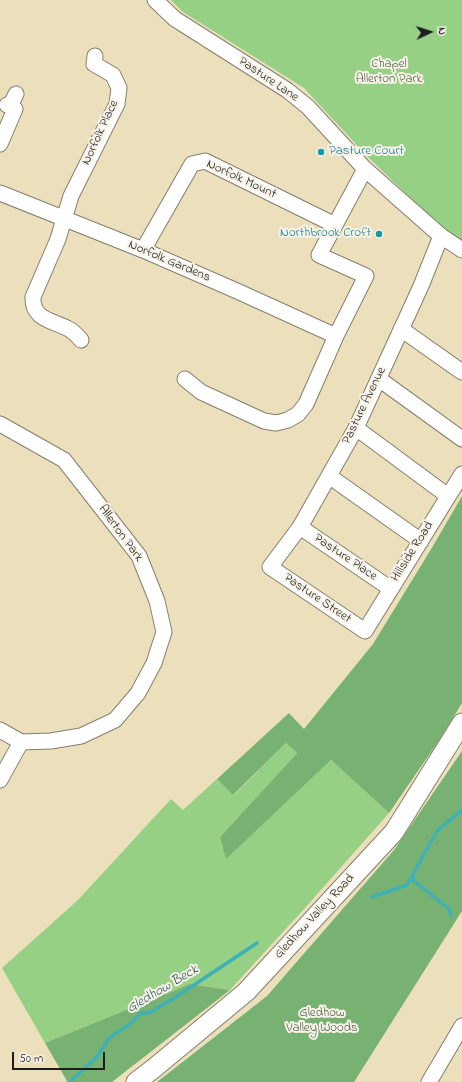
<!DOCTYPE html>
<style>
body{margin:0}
#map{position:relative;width:462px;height:1082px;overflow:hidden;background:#ecdfbc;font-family:"Indie Flower",sans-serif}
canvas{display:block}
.north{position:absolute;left:410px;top:12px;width:40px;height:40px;-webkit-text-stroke:3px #f7f3e8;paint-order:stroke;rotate:86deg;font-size:11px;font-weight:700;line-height:16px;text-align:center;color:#1c1c1c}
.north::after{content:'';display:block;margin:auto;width:14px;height:18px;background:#1c1c1c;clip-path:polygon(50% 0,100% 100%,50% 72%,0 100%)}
.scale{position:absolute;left:12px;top:1052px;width:93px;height:18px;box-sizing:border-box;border:2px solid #1c1c1c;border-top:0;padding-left:5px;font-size:12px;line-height:14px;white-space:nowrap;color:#1c1c1c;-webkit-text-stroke:3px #f7f3e8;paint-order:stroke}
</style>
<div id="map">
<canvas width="462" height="1082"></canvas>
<div class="north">N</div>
<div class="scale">50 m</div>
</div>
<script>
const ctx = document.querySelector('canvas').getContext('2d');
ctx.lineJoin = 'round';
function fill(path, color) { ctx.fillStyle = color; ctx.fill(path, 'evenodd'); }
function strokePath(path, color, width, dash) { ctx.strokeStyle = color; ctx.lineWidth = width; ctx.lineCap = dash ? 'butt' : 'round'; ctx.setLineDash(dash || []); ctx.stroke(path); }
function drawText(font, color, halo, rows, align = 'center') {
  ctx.font = font + ' "Indie Flower",sans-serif'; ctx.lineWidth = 4; ctx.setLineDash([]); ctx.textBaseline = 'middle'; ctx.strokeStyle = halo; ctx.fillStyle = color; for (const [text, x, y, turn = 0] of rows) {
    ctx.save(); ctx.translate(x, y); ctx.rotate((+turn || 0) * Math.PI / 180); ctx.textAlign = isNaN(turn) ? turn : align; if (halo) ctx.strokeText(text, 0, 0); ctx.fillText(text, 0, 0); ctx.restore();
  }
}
const green = new Path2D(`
 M171,0H462V241L443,229L368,157L304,88L183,12Z
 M286,743L297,753L220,837L226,858L331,760L389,813L304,909L230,990L190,984L45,1043L2,968L78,900L171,799L183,810L217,779L234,795Z`);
const forest = new Path2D(`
 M462,496V703L440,739L389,813L331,760L226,859L220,837L297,753L286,743L233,795L217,779L289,713L304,729L373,644L433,546Z
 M462,751V911L354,1082H157L267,996L394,850Z
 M190,984L230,990L112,1082H66L67,1081L45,1043Z`);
const stream = new Path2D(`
 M412,876L413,880L449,909L451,916
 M372,897L407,885L437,831L462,810
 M71,1082L73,1079L97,1057L109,1038L130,1024L141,1013H149L173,999L257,943`);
const minor = new Path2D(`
 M155,0L175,19L287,90L308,107L365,169L441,236L462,250
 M7,105L10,106L16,94
 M0,144L15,109L10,106
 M0,193L143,250L237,291L336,336
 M441,236L421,286L356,428L300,527L270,567L365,631L462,474
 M143,250L192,164L205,161L335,225
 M401,329L462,372
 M81,340C77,335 73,331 67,328C51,320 32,319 33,297L58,239L71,196L117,104L119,88L113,75L94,64L95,56
 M185,379L201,392L264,421L276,423L288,420L298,414L306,404L336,336L366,276L319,255L365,169
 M379,379L462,439
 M0,424L64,460L139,556L157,601L164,632L154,663L138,693L115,720L81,736L51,741L21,742L0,730
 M356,428L448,496
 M329,476L421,541
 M300,527L391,589
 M0,780L21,742
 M429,1082L462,1026`);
const tertiary = new Path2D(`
 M136,1082L153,1069L246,992L394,832L462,723`);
const markers = [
 [321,152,4,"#0f9aa8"],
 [379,234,4,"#0f9aa8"]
];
const parkNames = [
 ["Chapel",389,65],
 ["Allerton Park",389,80],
 ["Gledhow",322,1014],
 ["Valley Woods",322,1029]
];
const streetNames = [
 ["Pasture Lane",268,80,34],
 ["Norfolk Place",101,133,-65],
 ["Norfolk Mount",241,180,25],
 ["Norfolk Gardens",169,262,23],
 ["Pasture Avenue",365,406,-64],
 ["Allerton Park",120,534,54],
 ["Hillside Road",413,552,-58],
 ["Pasture Place",345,558,34],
 ["Pasture Street",317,599,34],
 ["Gledhow Valley Road",315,917,-47]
];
const cultureNames = [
 ["Pasture Court",329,152],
 ["Northbrook Croft",371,234,"right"]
];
const waterNames = [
 ["Gledhow Beck",163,990,-31]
];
fill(green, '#96d084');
fill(forest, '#78b272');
strokePath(stream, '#40b0b7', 3.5);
strokePath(minor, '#847e6c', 17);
strokePath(tertiary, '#847e6c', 21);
strokePath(minor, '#fff', 15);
strokePath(tertiary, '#fff', 19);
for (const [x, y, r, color] of markers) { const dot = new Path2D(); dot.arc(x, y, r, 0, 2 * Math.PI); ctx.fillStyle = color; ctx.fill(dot); strokePath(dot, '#f7f3e8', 1.5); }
drawText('13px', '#475b40', '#f7f3e8', parkNames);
drawText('13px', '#1c1c1c', '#f7f3e8', streetNames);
drawText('13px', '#0d838f', '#f7f3e8', cultureNames, 'left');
drawText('italic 14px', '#2a575a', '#f7f3e8', waterNames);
</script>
